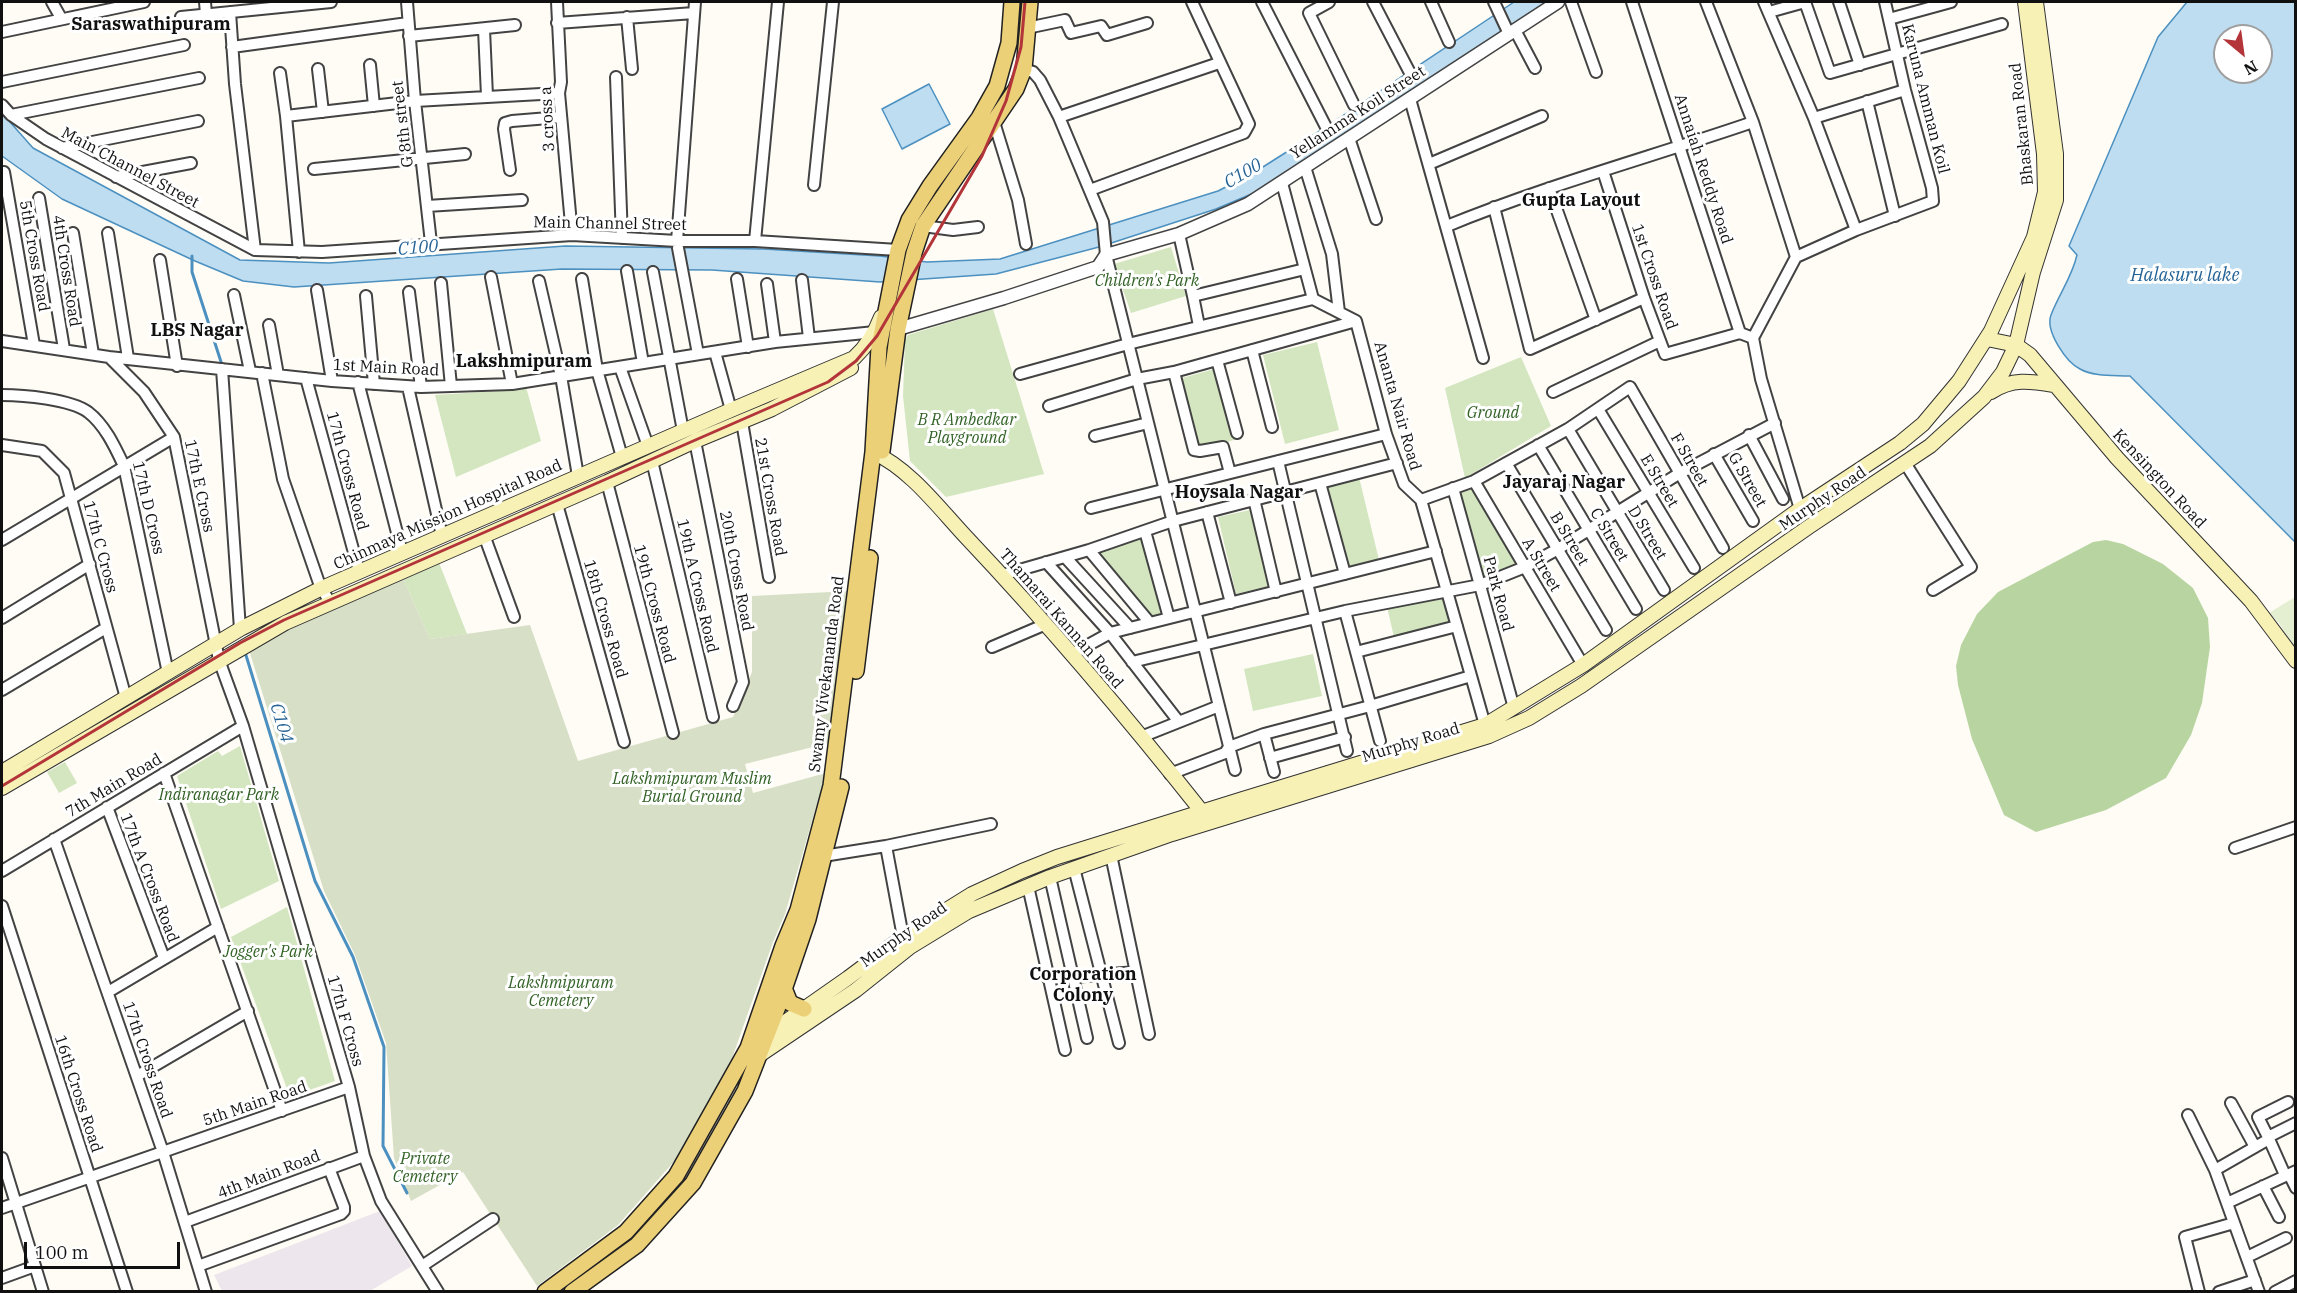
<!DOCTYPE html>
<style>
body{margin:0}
#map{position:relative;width:2297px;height:1293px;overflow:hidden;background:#fefcf5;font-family:"IBM Plex Serif",serif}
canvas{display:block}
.frame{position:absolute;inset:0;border:3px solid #101010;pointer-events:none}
.north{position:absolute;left:2213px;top:24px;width:60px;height:60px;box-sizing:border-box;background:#fff;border:2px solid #9f9f9f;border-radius:50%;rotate:151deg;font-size:16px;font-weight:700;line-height:24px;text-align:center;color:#101010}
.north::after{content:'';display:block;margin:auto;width:21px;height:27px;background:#b3353a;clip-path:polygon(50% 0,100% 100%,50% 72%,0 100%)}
.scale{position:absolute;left:24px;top:1242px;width:156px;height:27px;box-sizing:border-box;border:3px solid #101010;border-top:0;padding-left:8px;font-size:18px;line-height:21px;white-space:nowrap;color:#101010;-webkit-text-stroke:4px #fff;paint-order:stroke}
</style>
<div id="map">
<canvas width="2297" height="1293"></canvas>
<div class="frame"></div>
<div class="north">N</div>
<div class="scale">100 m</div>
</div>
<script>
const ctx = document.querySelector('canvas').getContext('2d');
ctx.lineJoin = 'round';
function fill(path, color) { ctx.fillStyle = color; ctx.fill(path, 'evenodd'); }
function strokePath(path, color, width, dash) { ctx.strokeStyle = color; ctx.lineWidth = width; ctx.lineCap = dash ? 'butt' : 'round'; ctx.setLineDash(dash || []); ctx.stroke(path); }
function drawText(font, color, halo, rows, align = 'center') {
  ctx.font = font + ' "IBM Plex Serif",serif'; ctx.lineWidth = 6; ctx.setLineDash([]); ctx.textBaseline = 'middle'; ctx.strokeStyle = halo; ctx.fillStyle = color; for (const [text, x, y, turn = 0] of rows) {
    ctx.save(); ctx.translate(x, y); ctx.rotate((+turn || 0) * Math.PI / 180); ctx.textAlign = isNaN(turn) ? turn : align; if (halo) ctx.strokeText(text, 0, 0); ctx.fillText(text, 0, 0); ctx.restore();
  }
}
const industrial = new Path2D(`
 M380,1211L412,1266L370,1291H222L214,1275Z`);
const green = new Path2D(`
 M1171,247L1186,296L1131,313L1114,264Z
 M993,309L1044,474L946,497L910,461L903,396L905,340L908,335Z
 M1317,342L1339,430L1285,444L1263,355Z
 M1521,357L1551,426L1465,478L1445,388Z
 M1218,368L1237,439L1201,450L1182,378Z
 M526,387L541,441L456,477L435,395L515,390Z
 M1359,477L1379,560L1338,570L1319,487Z
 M1474,486L1517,565L1482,580L1458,490Z
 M1250,510L1269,586L1236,594L1218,517Z
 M1141,536L1163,615L1153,617L1098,553Z
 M438,560L467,634L430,639L402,576Z
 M1443,594L1450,623L1394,637L1387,607Z
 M1313,654L1322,696L1253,711L1244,669Z
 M240,746L279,881L221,909L177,776L218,751L222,756Z
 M65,762L77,783L59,793L47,772Z
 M287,907L335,1081L290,1097L231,937Z`);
const forest = new Path2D(`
 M2106,540L2123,544L2163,564L2193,588L2208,618L2210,647L2202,703L2191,735L2166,778L2106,810L2036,832L2004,815L1972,739L1958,685L1956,666L1961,645L1977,614L1998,592L2093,542Z`);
const cemetery = new Path2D(`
 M402,576L430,639L530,625L578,761L733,717L752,672V596L850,591L829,743L745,764L753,793L826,773L785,914L773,942L730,1064L678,1157L618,1225L537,1286L463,1172L411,1201L394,1158L386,1043L355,955L324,891L249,650L332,607Z`);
const pitch = new Path2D(`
 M2295,597V650L2279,623L2269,613Z`);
const water = new Path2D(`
 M1514,2H1548L1261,190L1216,209L1099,247L996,274L880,282L712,270L562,269L294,287L243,281L195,261L62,199L2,156V113L33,148L240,260L329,263L565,246L764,249L880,256L927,262L1000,259L1218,191L1255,172L1326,127Z
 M2187,2H2295V542L2130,376C2114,375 2094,377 2080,369C2066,362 2045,331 2051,315C2059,294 2072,277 2077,255L2069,246L2158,37ZM2225,36H2261V72H2225Z
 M929,84L950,124L902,149L882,109Z`);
const stream = new Path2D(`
 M192,256V272L223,368
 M245,652L315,881L353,957L384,1047L383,1146L407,1193`);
const minor = new Path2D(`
 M52,2L61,18
 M205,2L206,14
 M407,2L415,101L431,243
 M557,2L561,82L559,93L572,235
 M1262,2L1326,127
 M1329,2L1309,13L1354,105
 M1373,2L1409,71
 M1431,2L1449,42
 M1494,2L1509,34
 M1571,2L1596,72
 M1632,2L1740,333L1753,338
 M1706,2L1753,122L1796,257L1753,338L1761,379L1800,509
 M1764,2L1814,118L1856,230
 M1839,2L1860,65
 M230,12L235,84L255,250
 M1769,12L1805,2L1830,73L2002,24
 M181,17L331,2
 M627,17L632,69
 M1889,19L1951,2
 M557,23L694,13
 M1027,28L1065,20L1071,33L1101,26L1107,35L1147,23
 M484,29L487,96
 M1515,30L1535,68
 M2,32L144,2
 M409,36L515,25
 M232,47L408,23
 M370,65L374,106
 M318,69L323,112
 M1024,69L1033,72L1040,80L1059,117L1103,222L1106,255L1235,770
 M280,73L286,116L299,252
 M616,77L622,238
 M2,82L184,45
 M1410,99L1483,358
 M1867,101L1895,216
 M2,105L11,115L46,139L255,250L322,252L572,235L677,241H755L898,250
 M11,115L199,78
 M286,116L415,101L559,93
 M1059,117L1219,63
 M1814,118L1905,90
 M994,122L1018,200L1026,244
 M1349,138L1376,219
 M62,148L198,121
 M1429,164L1542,116
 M1305,167L1332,254L1339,312
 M314,169L465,154
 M510,170L504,129L505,123L512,121L561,117
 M1603,171L1644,298L1665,354L1740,333
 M4,172L34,345
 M116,177L191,163
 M1282,183L1313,299L1356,321L1386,434L1404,484L1421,500L1485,725
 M814,185L833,2
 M1549,188L1596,320
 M1090,190L1244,133L1249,124L1192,2
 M39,198L64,349
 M427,206L522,200
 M1494,207L1530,349L1644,298
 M923,226L953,230L978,227
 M1447,226C1547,185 1651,157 1753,122
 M73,233L93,354
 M108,233L128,358
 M1179,234L1193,296
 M677,241L695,2
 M755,241L778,2
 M678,248L698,354
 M1796,257L1856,230L1933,201L1932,188L1905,90L1885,2
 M160,260L177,366
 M627,271L643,363
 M653,272L683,431
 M491,277L512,384
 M582,279L597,370L622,457
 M737,279L748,347
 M802,280L809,338
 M539,281L561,376L578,476
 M441,283L451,386
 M767,284L775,342
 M317,290L332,381
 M409,292L421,387
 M234,295L250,371
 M366,296L374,384
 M269,325L278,375
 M1199,326L1193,296L1305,269
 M2,341L109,357L144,392L174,437L219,660L243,726L349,1087L364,1156L381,1201L438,1292
 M1252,350L1272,427
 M715,352L731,410
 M109,357L332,381L421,387L512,384L775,342L875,332
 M1217,360L1237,433
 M620,367L648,446
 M222,369L240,629
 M1174,372L1194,450L1200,451L1223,447L1230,473
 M262,373L283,479L319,583L330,603
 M1020,374L1128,344L1313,299
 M306,378L359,571
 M358,382L402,552
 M408,387L442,536
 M1553,392L1660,341
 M2,395C23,395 70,399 88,412C105,425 115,447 124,466L168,673
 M1049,406L1137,379L1174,372L1356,321
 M1598,409L1694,568
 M742,422L769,577
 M1568,429L1664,590
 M1749,435L1783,499
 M1095,436L1148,423
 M695,441L743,682L733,706
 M2,445L42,451L64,473L126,698
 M1538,445L1636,609
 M1714,454L1753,521
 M652,461L713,717
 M1278,461L1347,751
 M1506,463L1606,630
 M1905,463L1971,567L1933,590
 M1474,481L1583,665
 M607,482L673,733
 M1320,483L1345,574
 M1453,488L1514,708
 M1254,499L1276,592
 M1421,500L1474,481L1568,429L1630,387L1723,548
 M557,504L624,742
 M1091,508L1386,434
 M1207,512L1231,603
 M1145,531L1169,618
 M484,535L514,617
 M2,540L174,437
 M1089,550L1150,623
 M1065,557L1130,628
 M1046,562L1110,633L1179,722
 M1002,575L1089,550L1173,521L1397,463
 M1345,611L1380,741
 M2,618L90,564
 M992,647L1046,624
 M1356,652L1457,626
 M1072,654L1110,633L1436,551
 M1132,662L1345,611L1480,585L1525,567L1558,549L1680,473L1775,423
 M2,690L106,628
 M1264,734L1274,772
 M1141,737L1219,706
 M1270,758L1345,737
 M164,773L282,1111
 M1170,774L1225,753L1229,747L1264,734L1370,706L1471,676
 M107,807L164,958
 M54,839L163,1152L206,1292
 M886,846L903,937
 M2235,848L2296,827
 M1111,855L1149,1034
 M817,857L886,846L991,824
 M1074,868L1119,1043
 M2,871L243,726
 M1050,877L1087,1038
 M1028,886L1065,1050
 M2,906L127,1292
 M1048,979L1136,972
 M108,992L218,927
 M137,1076L248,1011
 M2231,1103L2255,1147
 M2188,1115L2215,1170L2259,1292
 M2268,1137L2296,1123
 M2269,1139L2258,1117L2288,1102
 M2,1158L43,1292
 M2215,1170L2269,1139L2285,1175
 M2289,1174L2296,1188
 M2263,1186L2279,1217
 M2227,1203L2296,1171
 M2,1208L349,1087
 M185,1222L364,1156
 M2247,1257L2286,1238
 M198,1266L341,1214L344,1211V1207L329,1168
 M422,1266L493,1219
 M2,1278L35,1266
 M2199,1292L2185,1237L2234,1223
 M2219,1292L2255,1280
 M2275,1292L2296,1281`);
const tertiary = new Path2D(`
 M898,329L1004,298L1098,267L1106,255L1179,234L1248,204L1558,2`);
const secondary = new Path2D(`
 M1987,339L2016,345L2030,355L2117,458L2251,601L2296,661
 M1991,392C2012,378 2030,381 2054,385
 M873,452C911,470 938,507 967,538C1051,627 1131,722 1207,818
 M2,772L242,628L322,588L731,410L854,358C867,346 875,333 881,317
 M2,788L285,623L607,482L695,441L772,409L851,368
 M763,1033L768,1034L848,978L903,937L972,894L1022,871L1057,857L1243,799L1485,725L1583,665L1800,509L1900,443L1923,424L1959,381L1991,331L2034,237L2045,192L2044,154L2025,2
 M755,1051L761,1054L856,990L910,947L969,911L1050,877L1172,834L1489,736L1529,718L1581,686L1810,526L1930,446L1984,397L2003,372L2016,345L2033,272L2056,200V154L2036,2`);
const primary = new Path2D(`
 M882,451L898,329L914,253L923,226L1016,89L1024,69L1030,2
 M856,671L870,558
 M784,988L790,1003L804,1009
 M545,1292L626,1232L676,1176L748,1048L783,946L798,910L831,786L873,452L879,347L898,250L909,220L930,186L979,118L997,86L1009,43L1012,2
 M572,1292L637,1245L693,1183L745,1091L779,1004L808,919L841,787`);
const rail = new Path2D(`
 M2,786L240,643L284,620L828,382L856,361L877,336L982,156L1006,101L1021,47L1025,2`);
const streetNames = [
 ["Karuna Amman Koil",1925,99,76],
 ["Yellamma Koil Street",1358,113,-33],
 ["3 cross a",548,119,-93],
 ["G 8th street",403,124,-97],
 ["Bhaskaran Road",2022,124,-96],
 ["Main Channel Street",130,168,28],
 ["Annaiah Reddy Road",1703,169,72],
 ["Main Channel Street",610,224,1],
 ["5th Cross Road",34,256,80],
 ["4th Cross Road",66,271,81],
 ["1st Cross Road",1654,277,71],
 ["1st Main Road",386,368,3],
 ["Ananta Nair Road",1397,406,74],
 ["F Street",1689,460,60],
 ["17th Cross Road",347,471,75],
 ["Kensington Road",2159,479,47],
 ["G Street",1747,480,60],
 ["E Street",1659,481,59],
 ["17th E Cross",199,486,78],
 ["21st Cross Road",770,497,80],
 ["Murphy Road",1823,499,-34],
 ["17th D Cross",148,508,77],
 ["Chinmaya Mission Hospital Road",448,515,-24],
 ["D Street",1647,533,59],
 ["C Street",1609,535,59],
 ["B Street",1569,539,59],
 ["17th C Cross",100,547,75],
 ["A Street",1541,565,59],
 ["20th Cross Road",736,571,79],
 ["19th A Cross Road",697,586,77],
 ["Park Road",1498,594,75],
 ["19th Cross Road",654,604,75],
 ["18th Cross Road",605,619,74],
 ["Thamarai Kannan Road",1061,619,49],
 ["Swamy Vivekananda Road",827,674,-83],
 ["Murphy Road",1411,743,-17],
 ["7th Main Road",114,786,-31],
 ["17th A Cross Road",149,878,69],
 ["Murphy Road",904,935,-35],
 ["17th F Cross",345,1021,74],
 ["17th Cross Road",147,1060,71],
 ["16th Cross Road",78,1094,72],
 ["5th Main Road",255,1104,-19],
 ["4th Main Road",269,1175,-21]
];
const parkNames = [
 ["Children's Park",1147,281],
 ["Ground",1493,413],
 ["B R Ambedkar",967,420],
 ["Playground",967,438],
 ["Lakshmipuram Muslim",692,779],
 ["Burial Ground",692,797],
 ["Indiranagar Park",219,795],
 ["Jogger's Park",268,952],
 ["Lakshmipuram",561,983],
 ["Cemetery",561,1001],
 ["Private",425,1159],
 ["Cemetery",425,1177]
];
const neighbourhoodNames = [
 ["Saraswathipuram",151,25],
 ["Gupta Layout",1581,201],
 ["LBS Nagar",197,331],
 ["Lakshmipuram",524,362],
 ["Jayaraj Nagar",1564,483],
 ["Hoysala Nagar",1239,493],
 ["Corporation",1083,975],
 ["Colony",1083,996]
];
const waterNames = [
 ["C100",1243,174,-31],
 ["C100",418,248,-5],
 ["Halasuru lake",2185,276],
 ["C104",281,723,73]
];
fill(industrial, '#ede6ed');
fill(green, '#d3e6c0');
fill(forest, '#b8d5a1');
fill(cemetery, '#d7dfc6');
fill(pitch, '#e4eed1');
fill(water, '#beddf0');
strokePath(water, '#4c90c0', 1.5);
strokePath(stream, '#4c90c0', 3);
strokePath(minor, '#434343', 14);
strokePath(tertiary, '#434343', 15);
strokePath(secondary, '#323232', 16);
strokePath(primary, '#212121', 18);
strokePath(minor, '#fff', 10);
strokePath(tertiary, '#fff', 12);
strokePath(secondary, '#f7f1b6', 14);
strokePath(primary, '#ebd078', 15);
strokePath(rail, '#b3353a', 3);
drawText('16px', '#101010', '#fff', streetNames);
drawText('italic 16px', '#326226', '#fff', parkNames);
drawText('bold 18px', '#101010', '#fff', neighbourhoodNames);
drawText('italic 18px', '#256396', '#fff', waterNames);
</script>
